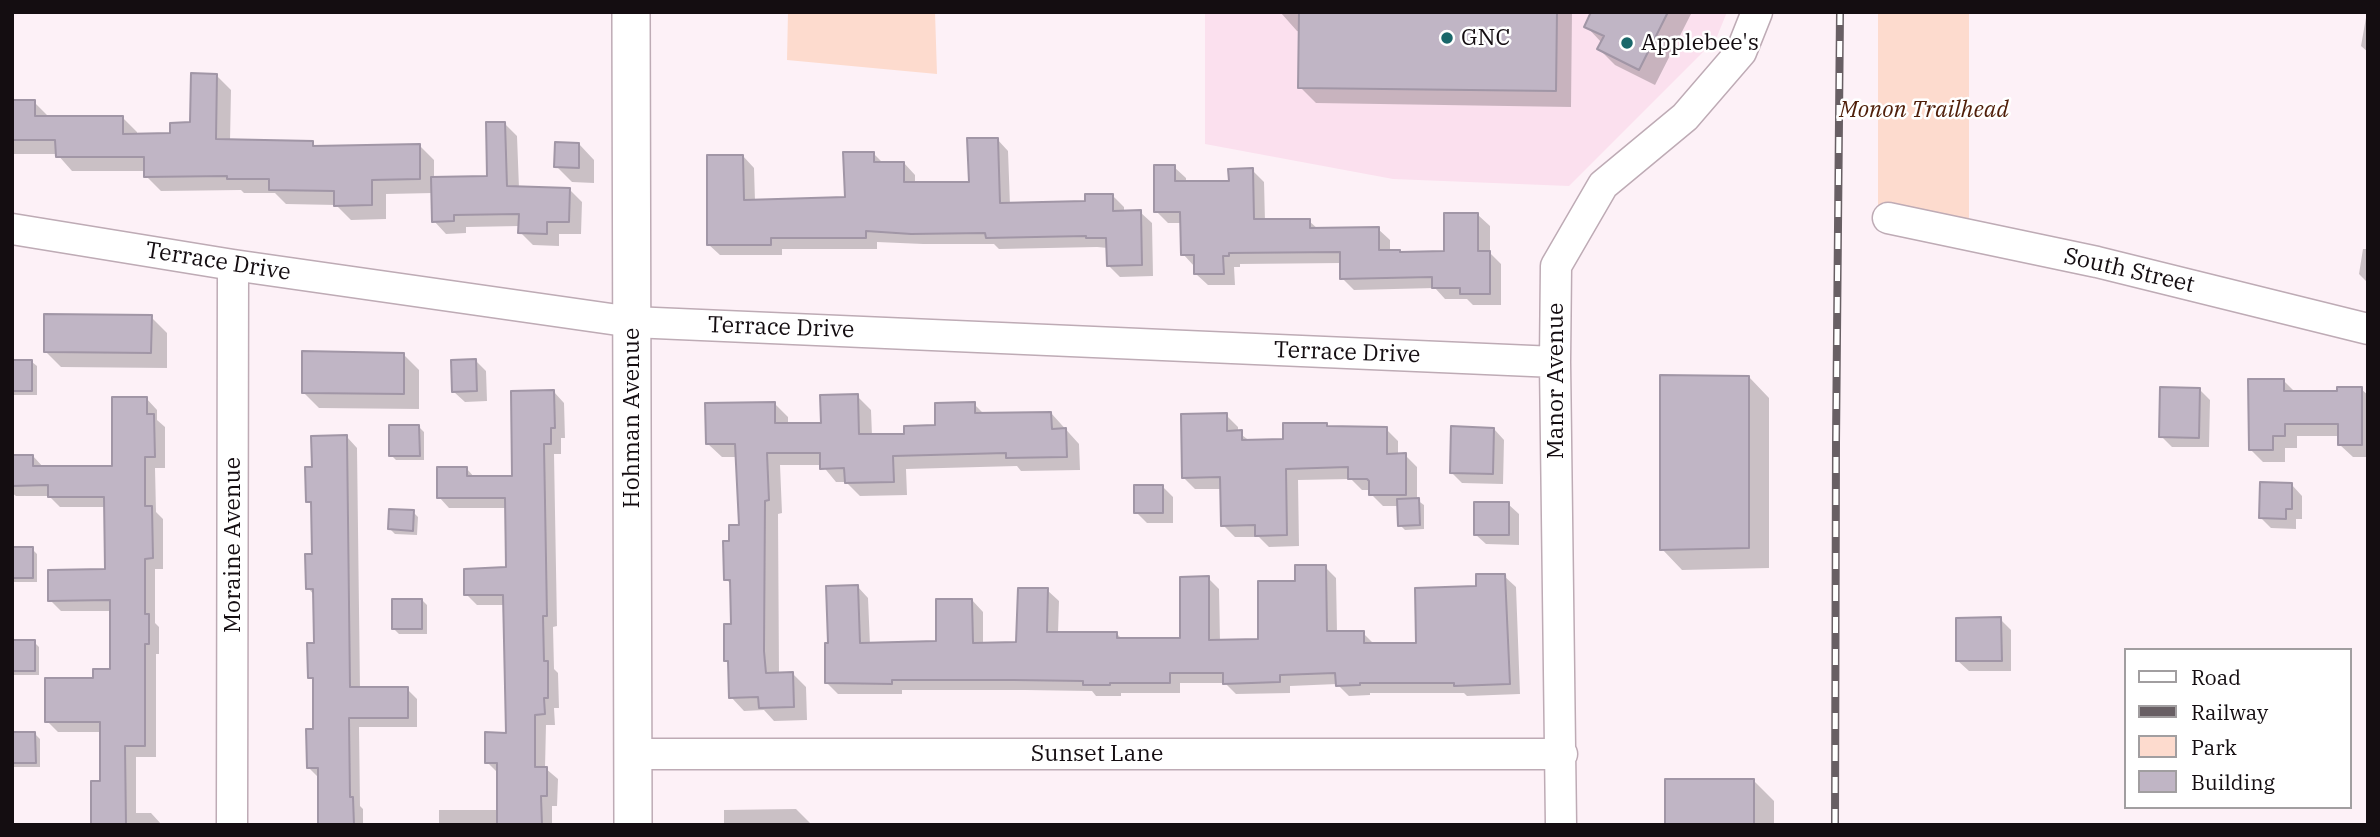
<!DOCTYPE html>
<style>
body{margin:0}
#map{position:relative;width:2380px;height:837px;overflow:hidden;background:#fdf1f7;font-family:"IBM Plex Serif",serif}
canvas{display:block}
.frame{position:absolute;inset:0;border:14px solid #140d11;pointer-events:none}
.legend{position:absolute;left:2124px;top:648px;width:228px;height:161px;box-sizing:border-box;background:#fff;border:2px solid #a19ea0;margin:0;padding:9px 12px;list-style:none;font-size:21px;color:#140d11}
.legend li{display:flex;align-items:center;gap:14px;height:35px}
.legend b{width:35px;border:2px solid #a19ea0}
</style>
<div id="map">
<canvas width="2380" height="837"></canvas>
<div class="frame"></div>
<ul class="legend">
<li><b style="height:9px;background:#fff"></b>Road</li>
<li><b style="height:9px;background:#685f64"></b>Railway</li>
<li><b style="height:19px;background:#fddbce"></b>Park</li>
<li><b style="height:19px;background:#c0b5c5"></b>Building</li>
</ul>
</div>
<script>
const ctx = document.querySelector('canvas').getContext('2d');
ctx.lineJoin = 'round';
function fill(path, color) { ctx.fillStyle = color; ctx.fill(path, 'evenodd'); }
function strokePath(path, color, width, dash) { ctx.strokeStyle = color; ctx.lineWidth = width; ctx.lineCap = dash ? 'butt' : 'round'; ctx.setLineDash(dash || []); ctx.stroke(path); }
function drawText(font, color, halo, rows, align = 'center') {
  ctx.font = font + ' "IBM Plex Serif",serif'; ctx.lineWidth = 5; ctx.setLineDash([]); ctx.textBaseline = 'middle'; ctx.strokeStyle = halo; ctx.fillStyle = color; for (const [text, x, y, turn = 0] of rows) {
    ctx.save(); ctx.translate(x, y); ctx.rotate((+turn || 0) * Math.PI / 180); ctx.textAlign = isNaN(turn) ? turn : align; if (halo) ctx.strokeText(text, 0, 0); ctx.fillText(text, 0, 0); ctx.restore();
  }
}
const built = new Path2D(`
 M1205,12H1727L1716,39L1569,186L1393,179L1205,144Z`);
const green = new Path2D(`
 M788,12H935L937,74L787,60Z
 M1878,12H1969V230L1878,208Z`);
const shadow = new Path2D(`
 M1275,12H1572L1571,107L1316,103L1300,87L1301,32L1297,31L1281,13Z
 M1593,12H1692L1655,85L1615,65L1599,49L1602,43L1586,26Z
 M2367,12H2368V52L2361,46Z
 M216,75L231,90L230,141L312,143L317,147L419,145L434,160V178L488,177L505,124L517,136L519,188L569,189L582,202L581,234H559V246L533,245L520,232V226L466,227V233L446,234L434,221L433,193L386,194V219L351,220L336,205L286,204L275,193H244L241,190L161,191L146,176V171H72L57,154H12V102H34L49,117L123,118L137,132V135H172L192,124Z
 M997,139L1008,151L1010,205L1087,203L1112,195L1124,207V212H1140L1152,223L1153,276L1120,277L1108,265V248L1097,247L999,249L994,244H923L877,242V249H782V255H720L708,244L743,156L754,168L755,201L847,199L873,153L883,163H904L915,175V184H970Z
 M579,144L594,160V183L572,182L556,166Z
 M1174,167L1186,178V183H1230L1252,170L1264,182L1265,221H1309L1318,229H1378L1390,240V251H1400L1402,254L1446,253L1478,215L1490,226V253L1501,264V305H1473L1467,299H1445L1435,288L1354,290L1342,278V263L1240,264V267H1234L1235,285H1208L1196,274L1194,266L1183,254L1182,223H1168L1156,211Z
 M2363,249H2368V283L2359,274Z
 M151,317L167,333V368L61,367L45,351Z
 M403,354L419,370V409L319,408L303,392Z
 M475,360L486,371L487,401L465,402L454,392Z
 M12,362H32L37,366V395H12Z
 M1749,377L1769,398V568L1682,570L1662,549Z
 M2284,381L2296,393H2339L2361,389L2368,395V457H2353L2340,445V436H2297V448H2285V462H2263L2250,449Z
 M2199,389L2210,400L2209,447H2172L2161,436Z
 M554,392L564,403L565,438H561V454H554L557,626L553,627L554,669L558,673L559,708H554L555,725H546L545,768L558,779L557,806H552V825H439V810H499L498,773L487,762L508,735L505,605H477L466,594L508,569L507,508H449L439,497L467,469L475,478L514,477Z
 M857,396L871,410L872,436L906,435L937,427L974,404L985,415L1051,413L1079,444L1080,470L1021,471L1017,466L906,469L907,495L860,496L846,482H836L822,465H780L782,513L778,514L779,674L792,673L806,687L807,720L774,721L764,710L744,711L731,697L729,664L726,660L733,626L732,585L726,579L731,543L741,527L738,457H722L708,444L774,403L788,417V424H822Z
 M146,398L157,410V420L165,427V468H155L156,512L163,519V569H155V623L159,627V654H156V757H136V813H151L162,825H93L101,783V732H58L47,721L95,679L112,671L111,611H61L50,600L107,571L106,507H60L49,496H16L12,493V457L33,456L44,468H114Z
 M1226,415L1238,427V432L1251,442L1285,441L1326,425L1329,428L1386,429L1398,441V455H1405L1417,467V500L1424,505V529L1405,530L1400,525L1399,506H1383L1371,494V490H1362L1351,479L1298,480L1299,546L1269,547L1259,537H1235L1223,525L1222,489H1195L1183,477Z
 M419,427L424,432V460H396L391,455Z
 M1494,429L1504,440L1503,484L1462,483L1451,472Z
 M347,437L357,448L360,689H407L417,699V727H359L360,806L363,809V825H315H320L319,778L309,768L315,731V682L310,677L316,644L315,596L308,588L314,556L313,506L308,501L314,468Z
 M2292,485L2302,496V519H2296V529L2271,528L2261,518Z
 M1162,486L1173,497V523H1147L1136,512Z
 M1508,504L1519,514V545L1486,544L1475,534Z
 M413,512L418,517L417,535L395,534L390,529Z
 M12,549H32L37,554V582H12Z
 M1325,567L1336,578L1337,632L1363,633L1374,644H1418L1478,588L1504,576L1516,587L1520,694L1467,696L1464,693H1370V695L1349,696L1337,684L1290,686V693L1236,694L1225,683H1180V693H1121V696H1096L1092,691L1025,690H902V694H838L827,683L830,645L857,586L868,598L870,645L938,643L972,600L983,612V644H1018L1047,590L1059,601L1058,633H1116L1122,639H1182L1208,578L1219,589L1220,641H1259L1297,582Z
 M422,600L427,605V634H399L394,629Z
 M2000,619L2011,630V671H1969L1958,661Z
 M12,642H34L39,647V675H12Z
 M12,734H35L40,739V767H12Z
 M1754,781L1774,801V825H1667Z
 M796,809L812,825H724V810Z`);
const building = new Path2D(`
 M1299,12H1557L1556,91L1298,88Z
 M1591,12H1668L1639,70L1597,49L1604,36L1584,27Z
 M191,73L217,74L216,139L313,141V146L420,144V179L372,180V205L334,206V191L269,190V179H227V176L144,177V157H56L55,140H12V100H35V116H123V134L170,133V123L190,122Z
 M486,122H505L507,186L570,188L569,222H547V234L518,233L519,214L454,215V221L432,222L431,177L487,176Z
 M967,138H998L1000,203L1085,201V194H1113V211L1141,210L1142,265L1107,266L1106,238H1086V236L986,238L985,233L911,234L866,231V238H771V245H707V155H743L744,200L845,197L843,152H874V162H904V182H969Z
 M555,142L579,143V168L554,167Z
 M1154,165H1175V181H1229L1228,169L1253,168L1254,219H1310V228L1379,227V250H1400V252L1444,251V213H1478V251H1490V294H1460V288H1432V277L1340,279V252L1229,253V256H1223L1224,274H1194V255H1181L1180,212H1154Z
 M44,314L152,315L151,353L44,352Z
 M302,351L404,353V394L302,393Z
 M476,359L477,391L452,392L451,360Z
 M12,360H32V391H12Z
 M1660,375L1749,376V548L1660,550Z
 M2248,379H2284V391H2337V387H2362V445H2338V424H2285V436H2273V450H2249Z
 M2160,387L2200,388L2199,438L2159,437Z
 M554,390L555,428H551V444H544L547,616H543L544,661H548V698H544L545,714L535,715V767H547V796H541L542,825H497V763H485V732L506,733L503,595H464V569L506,567L505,498H437V467H467V476H512L511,391Z
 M858,394L859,434H904V426L935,425V403L975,402V413L1051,412L1052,429L1066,428L1067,457L1006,458V453L893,456L894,482L845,483L844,468L820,469V453H767L769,500L765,501L764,651L766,673L793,672L794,707L759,708L758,697L729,698L728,661H724V624H731L730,580H724L723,541H729V525H739L735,444H706L705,403L775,402V423H821L820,395Z
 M112,397H147V414H154L155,457H145V506H152L153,558L145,559V614H149V644H145V746H125L126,825H91V781H100V722H45V678H93V669H110V600L48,601V570L105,569L104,497H48V485L12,486V455H33V466H112Z
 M1227,413V431L1242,430V440L1283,439V423H1327V426L1387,427V454L1406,453V495H1369V481L1367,479H1348V467L1286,469L1287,535L1255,536V525L1221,526L1220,477L1182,478L1181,414Z
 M389,425H419L420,456H389Z
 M1451,426L1494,428L1493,474L1450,473Z
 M347,435L350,687H408V718H349L350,797H353L354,825H318V768H307L306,729H313V678H308L307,643H314L313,589H306L305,554H312L311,502H306L305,467H312L311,436Z
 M2260,482L2292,483V509H2286V519L2259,518Z
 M1134,485H1163V513H1134Z
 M1419,498L1420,525L1398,526L1397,499Z
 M1474,502H1509V535H1474Z
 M389,509L414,510L413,531L388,529Z
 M12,547H33V578H12Z
 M1295,565H1326L1327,631H1364V643H1416L1415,588L1476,586V574H1505L1510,684L1454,686V683H1360V685L1336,686L1335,673L1280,675V682L1223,684V673H1170V683H1110V685H1083V681L1013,680H892V684L825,683V643H828L826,586L858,585L860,643L936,641V599H972L973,643L1016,642L1018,588H1048L1047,632H1117V638H1180V577L1209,576V640L1258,639V581H1295Z
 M392,599H422V629H392Z
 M2001,617L2002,661H1956V618Z
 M12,640H35V671H12Z
 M12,732H35L36,763H12Z
 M1665,779H1754V825H1665Z`);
const minor = new Path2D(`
 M1888,218L2097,262L2368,329
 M12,229L233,265L632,322L1555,362
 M633,754H1562
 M232,825L233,265
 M1561,825L1555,362L1556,266L1603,185L1685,117L1741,52L1757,12`);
const tertiary = new Path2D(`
 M631,12L633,825`);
const rail = new Path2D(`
 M1835,825L1836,442L1840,12`);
const markers = [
 [1447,38,7,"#19676a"],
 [1627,43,7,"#19676a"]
];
const poiNames = [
 ["GNC",1461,38],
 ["Applebee's",1641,43]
];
const parkNames = [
 ["Monon Trailhead",1924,110]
];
const streetNames = [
 ["Terrace Drive",218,262,9],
 ["South Street",2129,271,13],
 ["Terrace Drive",781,328,2],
 ["Terrace Drive",1347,353,2],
 ["Manor Avenue",1556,381,-90],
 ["Hohman Avenue",632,418,-90],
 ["Moraine Avenue",233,545,-90],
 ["Sunset Lane",1097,754]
];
fill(built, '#fbe0ee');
fill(green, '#fddbce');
fill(shadow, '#0003');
fill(building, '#c0b5c5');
strokePath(building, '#a196a6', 2);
strokePath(minor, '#beabb5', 33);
strokePath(tertiary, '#beabb5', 40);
strokePath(minor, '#fff', 30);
strokePath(tertiary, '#fff', 37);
strokePath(rail, '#685f64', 8);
strokePath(rail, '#fff', 5, [16]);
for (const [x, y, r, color] of markers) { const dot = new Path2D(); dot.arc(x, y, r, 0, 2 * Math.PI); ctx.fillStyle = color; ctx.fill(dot); strokePath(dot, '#fff', 2.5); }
drawText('23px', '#140d11', '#fff', poiNames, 'left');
drawText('italic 23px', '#4f1e09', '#fff', parkNames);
drawText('23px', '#140d11', '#fff', streetNames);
</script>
